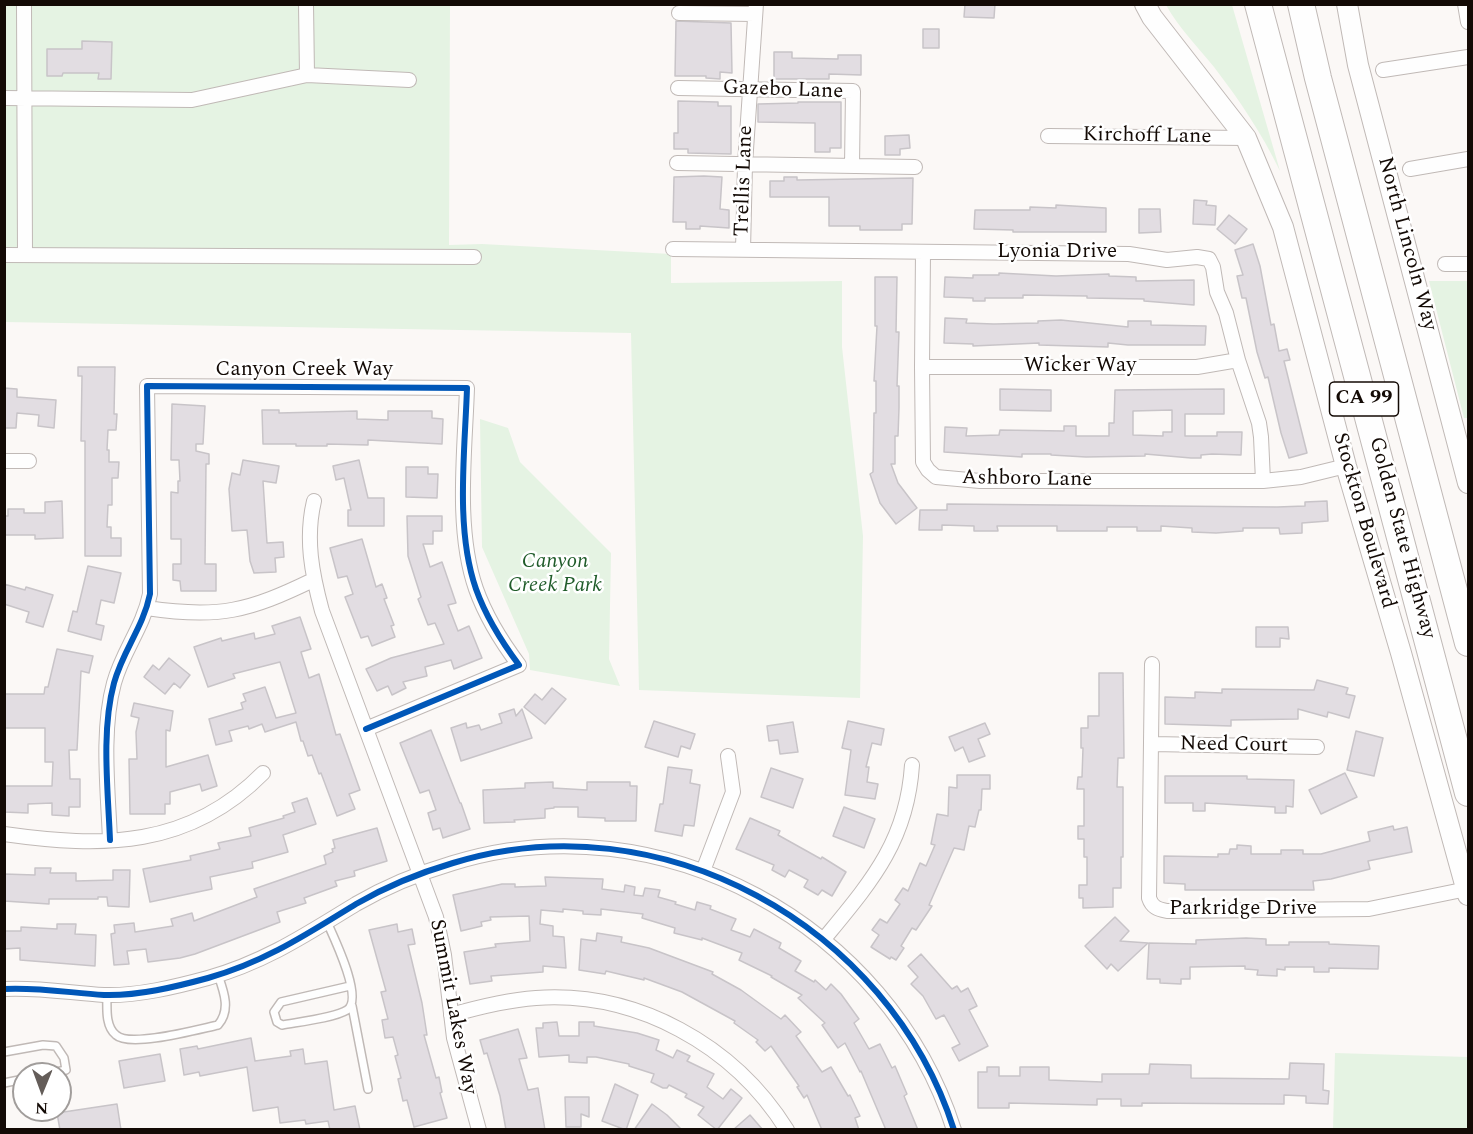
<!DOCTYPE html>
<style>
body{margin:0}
#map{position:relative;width:1473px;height:1134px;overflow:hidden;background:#fbf8f6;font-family:Spectral,serif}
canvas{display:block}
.frame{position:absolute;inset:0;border:6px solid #130a05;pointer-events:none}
.north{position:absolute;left:12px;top:1062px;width:60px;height:60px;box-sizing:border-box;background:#fff;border:2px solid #a19d9b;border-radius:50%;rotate:181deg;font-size:16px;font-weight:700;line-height:24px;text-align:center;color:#130a05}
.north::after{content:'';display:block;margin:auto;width:21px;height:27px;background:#645d59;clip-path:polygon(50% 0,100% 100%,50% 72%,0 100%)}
</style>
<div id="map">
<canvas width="1473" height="1134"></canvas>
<div class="frame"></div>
<div class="north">N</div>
</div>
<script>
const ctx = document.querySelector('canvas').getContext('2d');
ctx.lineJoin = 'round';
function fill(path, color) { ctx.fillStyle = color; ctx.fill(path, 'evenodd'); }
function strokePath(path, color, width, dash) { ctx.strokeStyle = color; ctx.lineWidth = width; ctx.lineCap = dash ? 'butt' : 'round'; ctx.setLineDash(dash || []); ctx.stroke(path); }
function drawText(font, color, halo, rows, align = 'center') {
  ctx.font = font + ' Spectral,serif'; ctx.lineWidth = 5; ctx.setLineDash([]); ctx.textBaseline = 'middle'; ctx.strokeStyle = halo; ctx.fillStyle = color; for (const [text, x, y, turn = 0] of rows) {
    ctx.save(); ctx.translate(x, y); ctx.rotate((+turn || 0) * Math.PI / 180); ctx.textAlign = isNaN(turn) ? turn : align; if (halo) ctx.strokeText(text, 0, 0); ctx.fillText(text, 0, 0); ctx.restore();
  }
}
const green = new Path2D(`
 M5,5H450L449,245L482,244L671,254V283L842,281V347L863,536L860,698L639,690L631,333L5,322Z
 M1166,5H1232L1280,171C1261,132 1240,101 1214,67C1197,46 1179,28 1166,5Z
 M1429,281H1468V418H1464Z
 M480,419L508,428L520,462L611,553L609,659L620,686L530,670L529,654L482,547Z
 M1335,1053L1468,1057V1129H1333Z`);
const building = new Path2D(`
 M965,4H995L994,18L964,17Z
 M676,21L731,23L732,73L720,72V79L706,78V76H675Z
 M923,29H939V48H923Z
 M82,41L112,42L111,79H98L99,73H63L62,76H47V49H82Z
 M774,52H792V58L838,59V55H861V75L829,74V79H774Z
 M678,101L718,102V106H731V154L688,153V149H674V133H678Z
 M798,102H841V148H830V152H815V123L758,122V104L798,103Z
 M909,135L910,148L900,149V155H885V136Z
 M704,176L722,177L720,209L729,210V228L700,226V229H686V222H673L674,177Z
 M784,177H797V180L913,178L912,224H902V230H860V226H829V197H770V181H784Z
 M1194,200L1207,201L1206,205L1216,206L1215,225L1193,224Z
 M1056,205L1106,208V232H1013V230L974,229L975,210H1030V207L1056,208Z
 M1139,209H1160L1161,232L1139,233Z
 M1229,215L1247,229L1235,244L1217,229Z
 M1253,244L1260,266L1271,325L1274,324L1279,351L1287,349L1290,360L1284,361L1307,453L1289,458L1281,433L1268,377L1265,378L1257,352L1246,298H1242L1237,276L1243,275L1235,250Z
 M999,273L1056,276L1109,274V276L1136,277V281L1194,280V305L1144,301V299L1087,298V296L1023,295V298H985V301H973V298L944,297L945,277L973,278V275H999Z
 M875,277H897L896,332H899L897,386H899V408L898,436H895V464H891L898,483L917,508L896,524L880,503L870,474L873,472L874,413H876V381H874L877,326H875Z
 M945,318L967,319L966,323L994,324L1038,323V321L1061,320L1128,327V321H1151V325L1206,326L1205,345H1128L1108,343V347L1039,345V343L973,346V344L944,343Z
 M78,367H115L114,414H117L116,430H108L107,450H109V462H119L118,478H112V505H108L107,527H111V538H121V556H85V441H81L82,376H78Z
 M4,388L17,389V397L56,400L54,428L38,426L39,415L17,413L16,428H4Z
 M1000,389L1051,390V411L1000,410Z
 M1224,389V414H1185V436H1217V432H1242L1241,455L1212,454L1201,455V458H1191L1145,454V456L1086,457L1051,455V454H1022V457L944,452L945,427L967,428L966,436L999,435L1000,430L1064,431V426H1076V436H1109V423H1114L1115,390ZM1172,410V432H1163V436L1133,435V411Z
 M172,404L205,406L203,444H196V451L209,454V464H206L205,564H216V591H181L180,581L173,580V564H181V539H171V492L178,493V481H180L179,460H171Z
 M262,410H279V413L357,411V419L388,420V411H432V418L443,419L442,444L368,440V445L327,444V446H296V444H263Z
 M243,460L279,466L276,483L263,481L267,543L283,542L284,557L275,558L276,572L254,573L250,561L247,530L232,531L229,489L232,473L240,475Z
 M359,460L368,498H384V526H348V510H351L344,478L336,480L333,466Z
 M406,467H428V474H438L437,498L406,497Z
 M62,501L63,538L35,539V535H4V516H8V509H24V513H45V502Z
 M1327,501L1328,521L1302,523V533L1280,534L1279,528H1243V531L1216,533L1192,532V528L1161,526V531H1137V527H1107V531H1057V526H997L998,531H974V526L942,525V530H919L920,510H947V504L1277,507L1305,506V502Z
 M407,516H442V531H433V544H423L430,567L442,562L456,603L448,605L458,631L469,626L482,658L454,669L451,660L425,667L427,676L403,682L406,688L392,695L388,686L377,691L366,669L391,658L444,644L435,623L428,625L418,599L421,597L408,556Z
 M362,539L376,587L382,584L387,598L384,599L394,625L391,626L395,637L372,646L368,636L361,638L345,597L353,594L347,576L338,578L330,548Z
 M88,566L121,573L114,603L101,600L96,624L104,626L101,640L68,631L73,611L77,612Z
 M4,584L25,590L26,587L53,595L43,627L26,622L29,612L4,604Z
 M300,617L311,649L301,652L309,678L319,674L336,735L340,734L360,790L349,794L355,809L337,816L321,773L319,774L312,755L308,756L303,741H301L296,722L265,732L262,724L249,729L248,726L229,731L232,741L216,745L209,719L243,709L241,703L246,701L243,694L265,687L276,718L296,713L280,662L233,674L235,678L208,687L194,647L221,638L222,641L254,633L255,639L275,634L272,626Z
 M1256,627H1288L1289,639L1280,638V647H1256Z
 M57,649L93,656L89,673L81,671L77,750H69L70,779H80V807H69V816L52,815V803L28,804V813L4,812V786H52L53,762H45V728H4V694H44L45,687H48Z
 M169,658L190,675L180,688L174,683L165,694L144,677L153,665L159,670Z
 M1099,673H1123L1124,758H1118L1117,787H1123V857H1121V888H1113V907L1083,908V898H1079V885H1087V857H1084V839H1078V826H1084V789H1077L1078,777H1082L1083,748H1081V728H1088V716H1099Z
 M1317,680L1348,688L1346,694L1355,696L1349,718L1328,712L1327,717L1298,709V719L1231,720V726L1165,724V697L1195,698V692L1222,693V689L1314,690Z
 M552,688L566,699L545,724L524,707L535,694L542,700Z
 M134,703L173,711L170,731L166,730V767L208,755L217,786L202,791L200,784L170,792V804H165V814H130L129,759H137L136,732L139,718L131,716Z
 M514,709L516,716L522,709L532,738L461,761L451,728L466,723L467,728L479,725L481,730L502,723L499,714Z
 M654,721L695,734L690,749L681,746L678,757L645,747Z
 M848,721L884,729L881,745L872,743L866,767H869L867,782L878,784L875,799L845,795L851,750L842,748Z
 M793,722L798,752L780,754L778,740L769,741L767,726Z
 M985,723L990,734L978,739L985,756L969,762L963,747L955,751L949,737Z
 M431,730L460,803H461L470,829L443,838L440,828L433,830L428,813L436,810L429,790L420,793L400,743Z
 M1356,731L1383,738L1374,776L1347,770Z
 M668,767L692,770L690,783L700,785L694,826L684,825L682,836L655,831L660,804H663Z
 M771,768L803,779L793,808L761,797Z
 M1345,773L1357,797L1321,814L1309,790Z
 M957,775H990V789H982L981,810H979L975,827L969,826L964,850L954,848L929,905L932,906L916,930L912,928L901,946L904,948L896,960L891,957L890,959L871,947L879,935L872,930L880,919L887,923L900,904L895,900L903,888L908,891L920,863L926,866L935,845L931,844L937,814L948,816L949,787L957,788Z
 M1165,776H1247V779L1294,780L1293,807L1286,806V813H1275V807L1205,803V811H1193V803H1165Z
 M553,782V788L587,790V782H630V786H637L636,821H605V818L578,817V807H554V808L545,809V818L514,820L515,822L484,823L483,790L525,788V783Z
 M307,798L316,824L283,835L288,852L252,862L253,868L210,877L212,889L150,902L143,869L191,860L190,856L220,849L218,843L251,836L249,828L284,818L283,816L295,812L292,803Z
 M844,807L875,819L864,848L833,836Z
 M750,818L780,831L778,835L821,859L822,857L846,872L832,896L822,890L818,895L804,887L808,880L789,870L785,877L772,870L774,865L736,849Z
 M1393,826L1394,830L1407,827L1412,852L1368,861L1370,869L1331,879L1313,881L1314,890H1185V884L1164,883V856L1218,857V854H1229L1230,849H1237V845L1251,846V854H1281V850H1303V854H1321L1370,841L1368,832Z
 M377,828L387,861L354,871L355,876L335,881L337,886L304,898L306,903L277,912L280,922L195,954L180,958L148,962L146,949L127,951L129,964L114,965L111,934L115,933L114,925L134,923L135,932L173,926L171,919L192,913L194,921L257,897L254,889L326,864L324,856L333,852L332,849L335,848L333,840Z
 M35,868H51L50,873H76V881L113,880V870H130L129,907L108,906L107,897H98V899H49V904L4,901V874L35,875Z
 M545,877L603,879L602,889L624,892L625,885L635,887L634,895L643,896L645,888L660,890L658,897L676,902L675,904L695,910L697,902L711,906L710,909L736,919L731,930L750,937L754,929L781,943L779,948L801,961L795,971L814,982L815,980L826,990L831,984L841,994L859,1019L854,1023L869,1049L880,1044L892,1068L895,1066L907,1094L904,1096L918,1130H886L861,1071L860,1072L845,1043L838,1048L822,1025L825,1023L798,998L802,995L771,977L772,976L739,960L742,953L702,938V940L674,933L675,928L642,918L643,914L601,909V915L583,914V911L563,909V912L541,910L540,924L553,926V936L564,937L566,968L543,966V972L491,976L492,981L470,984L464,952L496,947L495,944L530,941L529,916L490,917L491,920L481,922L482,926L461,931L453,895L502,884H515V887L546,886Z
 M1115,917L1129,931L1120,941L1148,943L1118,971L1111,964L1107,969L1085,946Z
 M57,924H76L75,934L96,935L95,966L20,960V948L4,949V931H21V927L57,929Z
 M397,924L398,932L412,929L415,944L408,945L422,1003L427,1035H424L436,1078L439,1077L442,1092L440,1093L447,1118L414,1127L407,1100L403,1101L398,1079L401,1078L395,1056L398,1055L393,1037L385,1038L382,1020L388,1019L381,992L386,991L369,930Z
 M597,933L622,937L621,942L649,948L713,972L712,974L741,990L781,1019L785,1015L801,1032L796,1036L822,1072L831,1067L848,1096L850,1095L860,1116L855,1118L859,1130H822L807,1095L804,1098L797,1087L799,1086L771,1046L765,1051L756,1042L758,1040L734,1023L735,1021L682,992L644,978V980L606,971L605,974L579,970L581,939L596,941Z
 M1246,938L1266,939V945H1289V942H1329V944L1379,946L1378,969L1329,968V972H1314V967H1285V970L1277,969V976L1257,975L1258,970L1245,969V966L1190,967V979H1181V984L1160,983V979H1147L1149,943L1196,944V940Z
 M921,954L952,989L957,986L961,992L968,988L977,1006L969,1010L988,1046L959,1061L952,1048L960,1044L948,1022L944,1015L936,1019L923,996L911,984L918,977L908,966Z
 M557,1022L559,1036H579V1022H594V1026L637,1033L659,1040L656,1050L673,1058L677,1050L690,1056L687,1061L714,1074L707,1087L723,1099L731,1089L742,1098L717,1130L698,1115L704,1107L685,1097L687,1094L669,1085L667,1088H663L651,1082L654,1074L629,1066V1064L596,1057H587V1063L569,1062V1055L539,1057L536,1028H543V1023Z
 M518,1029L527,1058L519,1059L528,1090L538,1088L545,1130H506L500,1096L487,1053L484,1054L480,1040Z
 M251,1038L255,1061L291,1056L290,1051L303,1049L305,1064L327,1061L334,1110L355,1106L360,1130H330L328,1121L306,1124L305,1120L280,1123L278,1107L253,1111L247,1067L200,1076L199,1072L184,1075L180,1049L197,1046L198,1049Z
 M160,1054L165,1081L124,1088L119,1061Z
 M1290,1063L1324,1064L1323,1090L1329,1091L1328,1104L1306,1103V1096L1284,1095V1104L1142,1103V1106H1121V1099H1097V1105L1009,1103V1108H978V1072H987V1067H999V1076H1020V1067H1049V1080L1102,1082V1074H1149L1150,1064L1191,1065V1078L1289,1079Z
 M615,1084L638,1095L626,1130L602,1121Z
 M565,1097H589V1117L581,1114V1127H566Z
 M117,1104L121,1130H60L57,1113Z
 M652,1104L667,1115L682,1130H634Z
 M750,1115L763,1130H733Z`);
const lane = new Path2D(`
 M327,922C334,938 364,999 347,1010C334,1018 298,1022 282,1025L277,1022L274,1012L281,1002L350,986
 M107,995C107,1008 105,1026 116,1035C130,1048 199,1029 218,1025C231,1010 224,992 218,975
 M352,1006L368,1089
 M4,1052L43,1045L56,1046L64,1058L66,1070L47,1074
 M4,1083L24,1079`);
const street = new Path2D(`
 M24,4L25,255
 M306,4L307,75
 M1465,4L1468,22
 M679,13L755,14
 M1383,70L1468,57
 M678,88L853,91L852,166
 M4,98L192,100L307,75L409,80
 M1048,136L1246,138
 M677,163L915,167
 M1410,169L1468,159
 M673,249L1129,254L1167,260L1197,257L1209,259L1213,267L1217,292L1226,313L1238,360L1259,423L1261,437L1263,481
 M743,250L745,164L756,4
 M923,252L922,367L923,462L928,470L936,477L980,481H1263L1301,477L1346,466
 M4,255L474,257
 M1445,264H1468
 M922,367H1197L1238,360
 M4,461H29
 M314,501C305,539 312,574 322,611L436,917L444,955L454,1038L479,1130
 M147,608C219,619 249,611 313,580
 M1152,664L1149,898C1152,907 1157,909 1167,911L1369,909L1467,889
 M1152,744L1317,747
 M4,834C103,848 189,848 263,773
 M110,840C108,790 101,731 114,683C123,650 143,628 150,594L147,386L467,388C465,451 455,529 476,589C486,617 501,641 519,665L366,729
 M703,871L733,792L728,756
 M824,939C870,883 907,842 912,765
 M4,989C37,987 71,993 104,995C138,996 175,987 208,978C265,962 307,934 356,904C387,886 419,873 453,863C660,799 889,925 954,1130
 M451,1015C479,1007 507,1000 536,998C637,991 734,1045 787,1130`);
const secondary = new Path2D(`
 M1145,4L1152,17L1246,138L1283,227L1346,466L1401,653L1468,895
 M1347,4L1358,65L1468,483`);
const highway = new Path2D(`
 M1258,4L1468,793
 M1301,4L1318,78L1468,643`);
const cycleway = new Path2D(`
 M110,840C108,790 101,731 114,683C123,650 143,628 150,594L147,386L467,388C465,451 455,529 476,589C486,617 501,641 519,665L366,729
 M4,989C37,987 71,993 104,995C138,996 175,987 208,978C265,962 307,934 356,904C387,886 419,873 453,863C660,799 889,925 954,1130`);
const shields = [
 [1364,399,69]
];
const shieldNames = [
 ["CA 99",1364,399]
];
const streetNames = [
 ["Gazebo Lane",783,91,2],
 ["Kirchoff Lane",1147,137,1],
 ["Trellis Lane",745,181,-88],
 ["North Lincoln Way",1406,244,75],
 ["Lyonia Drive",1057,253],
 ["Wicker Way",1080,367],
 ["Canyon Creek Way",304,371],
 ["Ashboro Lane",1027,480,1],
 ["Stockton Boulevard",1363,521,74],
 ["Golden State Highway",1401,538,75],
 ["Need Court",1234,746,1],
 ["Parkridge Drive",1243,910],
 ["Summit Lakes Way",452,1007,79]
];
const parkNames = [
 ["Canyon",555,563],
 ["Creek Park",555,587]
];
fill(green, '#e5f3e3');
fill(building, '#e2dde2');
strokePath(building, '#c8c4c8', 1.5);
strokePath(lane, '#c0b9b6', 10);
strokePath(street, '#c0b9b6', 16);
strokePath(secondary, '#c0b9b6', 22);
strokePath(highway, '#c0b9b6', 28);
strokePath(lane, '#fefefe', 7);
strokePath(street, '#fefefe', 14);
strokePath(secondary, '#fefefe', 20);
strokePath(highway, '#fefefe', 26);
strokePath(cycleway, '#0057b8', 6);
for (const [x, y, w] of shields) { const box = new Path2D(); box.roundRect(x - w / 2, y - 17, w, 34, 4.5); ctx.fillStyle = '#fff'; ctx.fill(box); strokePath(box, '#130a05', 1.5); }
drawText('bold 20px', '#130a05', null, shieldNames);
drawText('21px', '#130a05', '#fff', streetNames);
drawText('italic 21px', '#205c2a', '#fff', parkNames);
</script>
